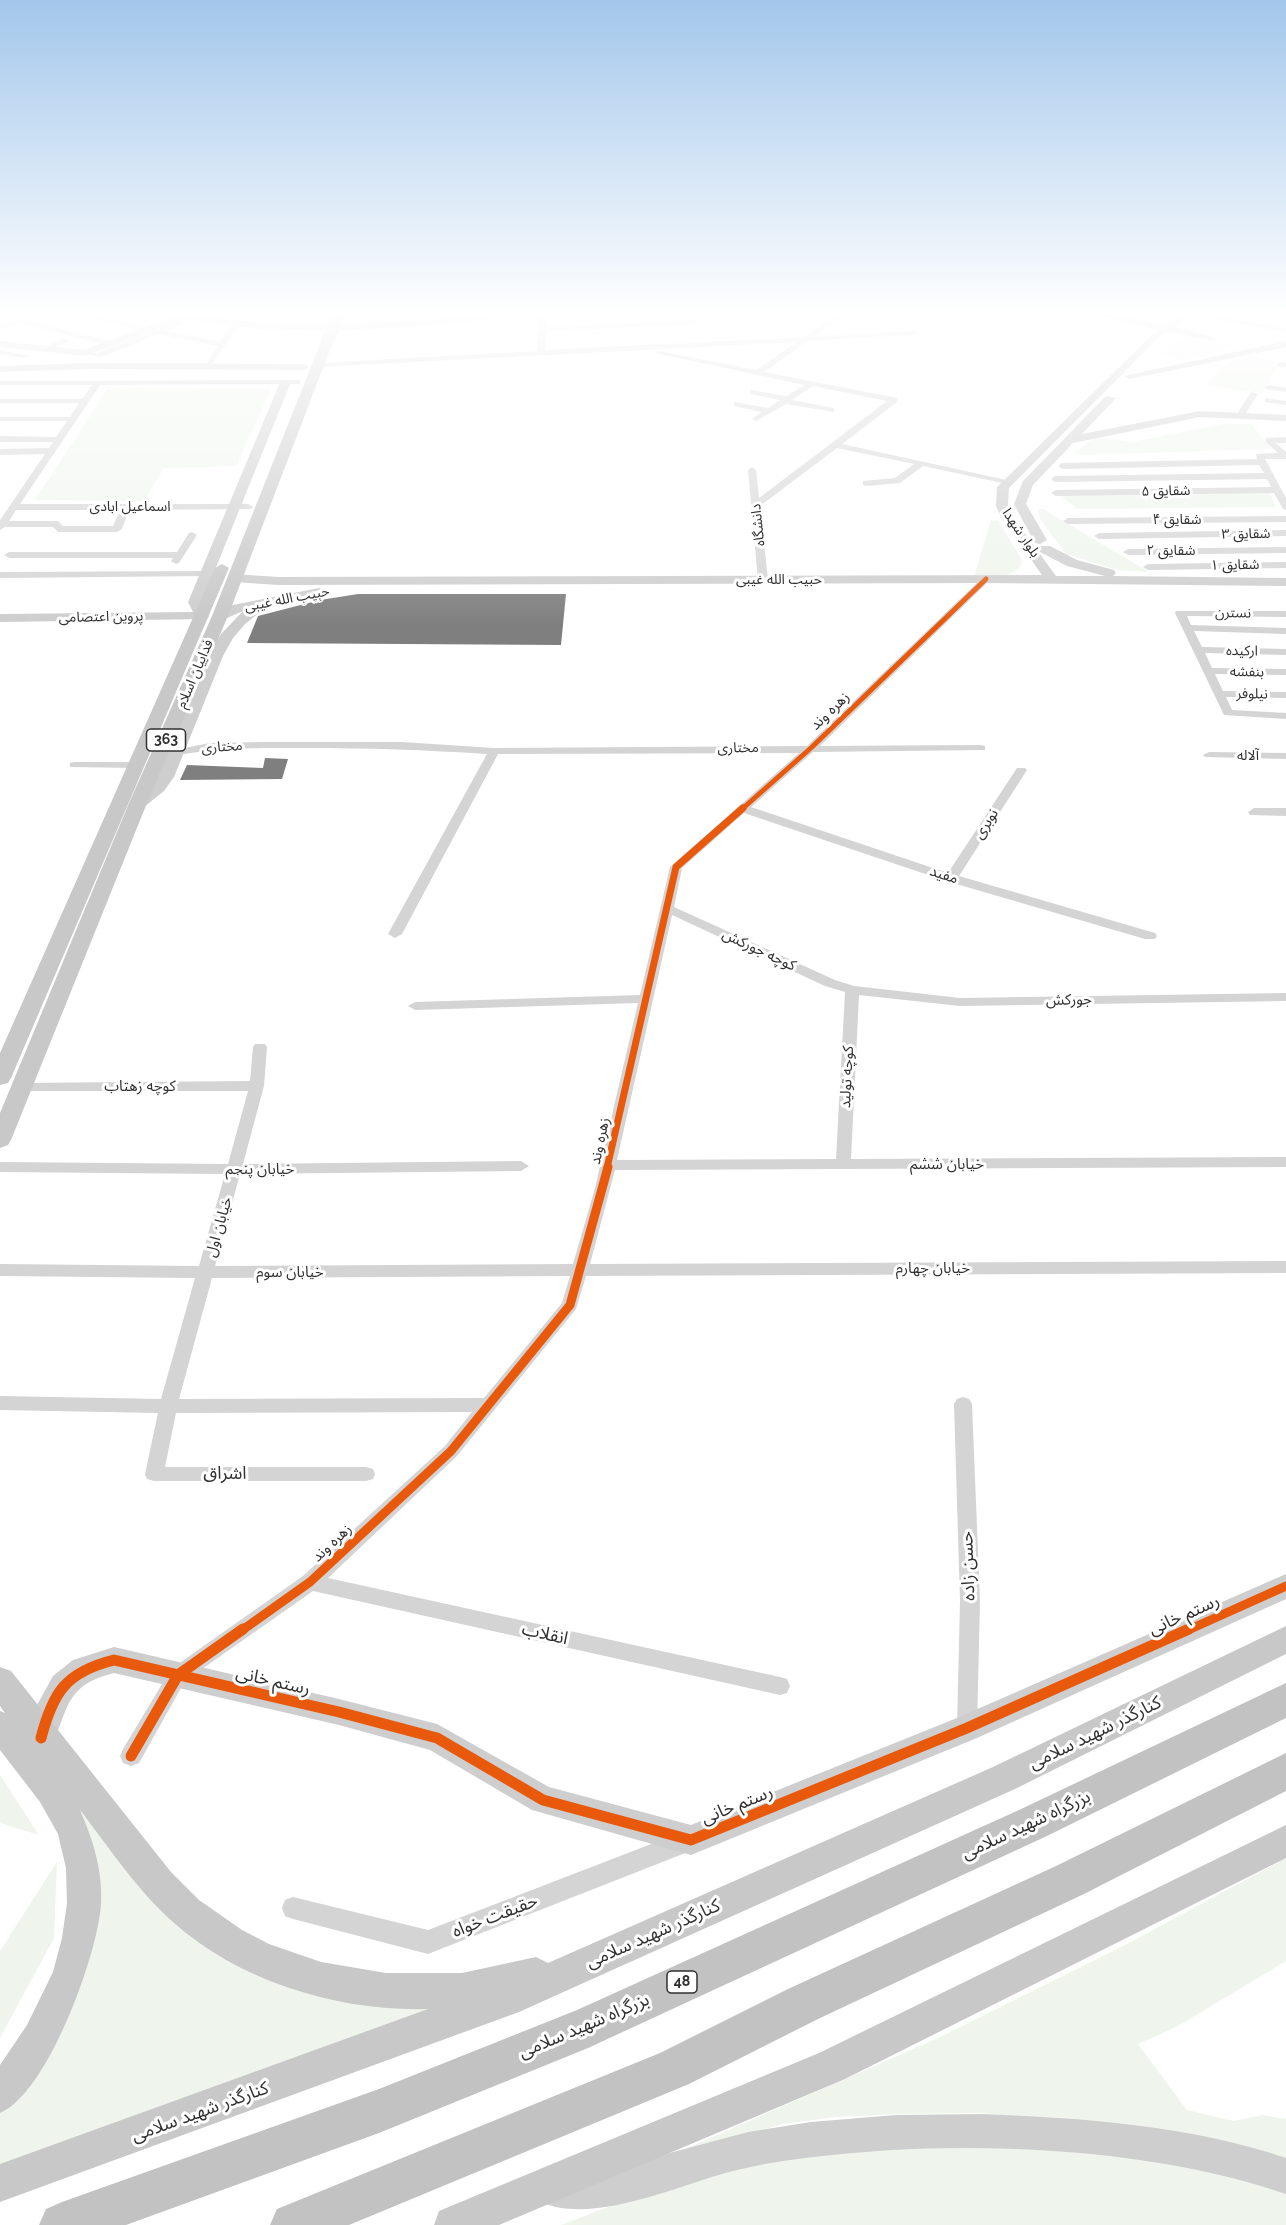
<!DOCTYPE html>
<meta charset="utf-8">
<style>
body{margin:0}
canvas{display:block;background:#fff}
</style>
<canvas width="1286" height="2225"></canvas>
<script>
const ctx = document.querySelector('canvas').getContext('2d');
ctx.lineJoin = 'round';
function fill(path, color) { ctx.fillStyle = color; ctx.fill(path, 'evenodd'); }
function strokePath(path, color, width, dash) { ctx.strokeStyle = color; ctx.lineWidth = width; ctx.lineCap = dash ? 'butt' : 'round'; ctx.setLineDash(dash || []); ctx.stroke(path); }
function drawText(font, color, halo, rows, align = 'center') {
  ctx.font = font + ' Raleway,"Noto Sans Arabic",sans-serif'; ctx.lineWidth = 6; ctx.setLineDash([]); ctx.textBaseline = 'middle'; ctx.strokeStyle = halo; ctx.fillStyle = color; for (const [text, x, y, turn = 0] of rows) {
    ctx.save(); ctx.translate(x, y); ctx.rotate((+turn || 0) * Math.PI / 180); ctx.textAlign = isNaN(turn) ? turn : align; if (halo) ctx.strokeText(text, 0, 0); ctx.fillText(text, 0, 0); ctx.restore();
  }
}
const green = new Path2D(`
 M1191,339L1232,344L1234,347L1183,360L1161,355L1173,342Z
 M1251,356L1280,362L1262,393L1204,385L1228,363Z
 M108,388L271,389L236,466L164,468L144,501L35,500Z
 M1223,424H1251L1272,449L1077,455L1075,452L1096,437L1132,442Z
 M1270,492L1276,507L1077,509L1060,495Z
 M1038,509H1043L1149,572L1117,570L1066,554L1040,519Z
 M991,520L998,521L1022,560C1018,580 990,576 974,577Z
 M0,1775L39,1835L0,1823Z
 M73,1798C112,1850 144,1903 197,1941L461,2000L0,2171V2111L76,1986Z
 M1286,1858V1961L1178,2026L1138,2044L1187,2110L1234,2121L1262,2115L1286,2119V2160L1061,2120L980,2113L901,2114L836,2117L782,2124L642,2168L936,2039L1129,1943Z
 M57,1862L54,1938L0,2038V1951Z
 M900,2146H1003L1171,2161L1286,2191V2225H561L650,2191L776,2159Z`);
const building = new Path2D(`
 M358,594H566L561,645L247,643L258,616L320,600Z
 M265,758L288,759L282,779L180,780L187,765L263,768Z`);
const street = new Path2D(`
 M79,314H91L151,330L147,332Z
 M837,314H845L815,336L913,331L917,333L913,335L808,341L764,372L897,398V402L842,444L1011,481L1007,484L923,466L900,483L866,486L863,485V481L895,478L914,464L837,448L760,506L768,580L763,583L758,580L748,470L752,467L756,470L759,498L887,401L813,386L792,400L834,408V412L786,404L756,421L752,419L762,412L734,406V402L768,408L780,400L751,394V390L786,396L805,385L655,353L659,351L756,370L797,342L318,367L314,365L318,363L537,351L539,317L543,315L547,317L546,327L696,320L700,322L696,324L546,331L545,350L804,337Z
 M1201,314L1286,328V332L1204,317Z
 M22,319L113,342L114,344L110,346L22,323L0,329V325Z
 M182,320L185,324L167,331L220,342L233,322L240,324L209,368L205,366L218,346L159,334L101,357L81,353L85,351L97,353Z
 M62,339L69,341L49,351L42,349Z
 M0,350L29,356L25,358L0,354Z
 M1280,362L1286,363V367L1277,366Z
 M297,380H300V384L100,385L20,504H248L253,507L251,509L129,510L122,529L117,532H58L53,527H5L0,530V520L45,454L0,455V449L49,448L53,442H0V436L56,437L67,421H0V417H70L79,403H0V399H82L92,385H0V381ZM16,510H120L113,526H63L58,521H9Z
 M1269,385L1286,388V392L1266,389L1265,387Z
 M1251,392L1258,394L1244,416H1238L1237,414Z
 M1265,398L1286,401V405L1265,402Z
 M1286,437V443H1276L1286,452V459H1265L1286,498V510L1283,509L1274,493L1056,496L1051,493L1056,490L1271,487L1267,479L1055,482L1051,479L1055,476L1264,473L1259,465L1062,469L1058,466L1062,463L1257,459L1256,454L1278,453L1266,442V438Z
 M1286,516V522L1068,524L1063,521L1068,518Z
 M1286,530V536L1099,539L1094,536L1099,533Z
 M192,532L197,535L179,563L176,564L171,561L173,558H9L4,555L9,552H177L189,533Z
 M1286,547V553L1128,555L1123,552L1128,549Z
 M1286,562V568L1148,570L1143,567L1148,564Z
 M206,571L209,572V576L0,578V572Z
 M983,577L991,579L820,746L981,745L985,746V750L813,752L751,807L948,873L1017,768H1025L1027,770L959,876L1155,933L1157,936L1155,939H1145L946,881L744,813L682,868L674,907L835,980L854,986L960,998L1286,993V1001L960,1006L859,995L851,1159L1286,1157V1167L615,1170L590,1264L1286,1261V1273L586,1276L576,1309L457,1456L328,1578L780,1677L787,1679L790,1686L787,1693L780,1695L313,1591L185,1681L139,1763L131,1766L123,1763L120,1756L123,1749L171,1669L303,1576L445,1446L472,1412L176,1413L165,1467H366L373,1469L375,1474L373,1479L366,1481H154L147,1479L145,1474L158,1413L0,1410V1396L161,1399L195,1278L0,1276V1264L199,1266L225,1174L0,1172V1162L228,1164L248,1091H22L17,1089L15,1086L17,1083L250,1081L253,1047L255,1044H265L267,1047L264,1086L243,1164L521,1161L529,1166L521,1171L240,1174L215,1266L573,1264L595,1188L638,1003L415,1010L408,1006L415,1002L640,995L670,867L799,753L498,754L402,934L395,938L388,934L487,754C426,750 367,748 307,748C263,748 221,747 178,755L172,752L174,750L210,743L265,742H402L494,748L807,746ZM672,915L825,986L845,992L836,1159L617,1160ZM570,1276L562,1303L484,1398L179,1399L212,1278Z
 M1176,611H1286V617L1187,616L1191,625L1286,628V634L1194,631L1202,647L1286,649V655L1205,653L1212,668L1286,669V675L1215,674L1223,691L1286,692V698L1226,697L1232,710L1286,713V719L1224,715L1175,613Z
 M1209,752L1286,753V759L1205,757L1203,755Z
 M74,762H137L143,765L137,768L70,767V763Z
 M1254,808H1286V816L1250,815L1248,812Z
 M963,1397L969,1399L972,1404L980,1601L977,1728L974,1735L967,1738L960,1735L957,1728L960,1601L954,1404L957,1399Z
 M685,1831L693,1834L696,1842L693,1850L428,1954L293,1919L285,1916L282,1908L285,1900L293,1897L428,1930Z`);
const secondary = new Path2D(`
 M0,314H7L0,317Z
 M169,314H190L257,323L340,325L510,314L505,317L422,326L340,331L257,329L185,319L85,356L0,347V341L84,350L173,317Z
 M1091,314H1110L1164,325L1182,314H1194L1175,327L1218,338L1213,341L1168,332L1158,338L1009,488L1008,506L1013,517L1056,576H1105L1067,566L1040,552V546H1050L1077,560L1114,570L1116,573L1113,576L1286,578V586L986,583L278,585L234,582L227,578L234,574L278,577L1042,575L1001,517L996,506L997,487L1157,330Z
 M1286,341V347L1130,379L1124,376Z
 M89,363L304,364L309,367L304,370L89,369L0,372V366Z
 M281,380L291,382L202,602L209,616L207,619L0,622V614L193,612L188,602Z
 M1106,396L1116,398L1082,434L1200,411L1286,415V421L1200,417L1073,443L1033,485L1026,504L1047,540L1040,544L1035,543L1014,504L1023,481Z
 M319,588L326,592L324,595L261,608L260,612L245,624L233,638L223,656L174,777L164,791L144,807H132L130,803L132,799L158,777L208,656L221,634L243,611L225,619H215V613L233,605Z
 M1286,1574V1599L977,1738L691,1855L532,1810L430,1750L339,1725L114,1673C65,1685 69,1708 51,1748L41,1752L31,1748L26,1738L36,1707L53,1676L73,1660L114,1647L339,1699L437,1724L549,1787L691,1825L957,1718Z
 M981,2114C1083,2118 1188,2125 1286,2158V2194C1147,2146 959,2139 814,2157C785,2160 756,2165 729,2172C677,2186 595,2224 543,2203L538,2190L543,2177L556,2172L606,2170L748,2132L811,2122L896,2115Z`);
const primary = new Path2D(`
 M328,336L334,339L228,616L147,803L11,1140L8,1145L0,1148V1113L129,803L212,616L322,339Z
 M222,564L229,568L11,1078L8,1083L0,1085V1053L215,568Z
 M1286,1626V1654L1015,1789L519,2012L0,2202V2164L428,2009C341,2012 240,1982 174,1923C137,1890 110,1849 80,1810C93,1840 103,1871 101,1904C98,1954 48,2093 0,2113V2065L27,2025L53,1972L62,1938L67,1903L66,1868L58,1834L40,1802L0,1750V1711L5,1713L0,1706V1667L11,1671L171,1872L199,1900L242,1930L269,1944L321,1962L386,1973H462L536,1957L548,1963L993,1767Z
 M1286,1825V1858L845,2079L499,2225H434L439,2211L819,2053Z`);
const highway = new Path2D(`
 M1286,1683V1718L1047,1836L588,2048L379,2133L126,2225H39L46,2209L62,2202L379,2089L577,2010L1019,1810Z
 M1286,1753V1791L1084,1894L818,2019L689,2084L349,2225H270L277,2209L660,2053L788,1989L1056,1866Z`);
const primaryBridge = new Path2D(`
 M328,339L339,314`);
const cyclewayFar3 = new Path2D(`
 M741,810L812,747L986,579`);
const cyclewayFar2 = new Path2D(`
 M607,1168L676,867L743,808`);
const cyclewayFar1 = new Path2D(`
 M241,1631L310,1582L451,1451L570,1305L608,1167
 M1186,1631L1286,1586`);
const cycleway = new Path2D(`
 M41,1738C53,1692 66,1672 114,1660L339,1712L437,1738L543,1800L691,1840L967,1728L1189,1629
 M131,1756L178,1675L243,1629`);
const farStreetnames = [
 ["شقایق ۵",1166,491,-1],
 ["اسماعیل ابادی",130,507],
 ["شقایق ۴",1177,520],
 ["دانشگاه",758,525,-96],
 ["بلوار شهدا",1021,533,56],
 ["شقایق ۳",1246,534,-1],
 ["شقایق ۲",1171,551],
 ["شقایق ۱",1235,565,-1],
 ["حبیب الله غیبی",779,580],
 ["حبیب الله غیبی",287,599,-11],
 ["نسترن",1233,613,1],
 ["پروین اعتصامی",101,617,-1],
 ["ارکیده",1242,651,1],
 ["بنفشه",1247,672,1],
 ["فداییان اسلام",195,674,-67],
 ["نیلوفر",1252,694,1],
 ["مختاری",222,747,-4],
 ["مختاری",738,748,-1],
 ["آلاله",1248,756]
];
const shields = [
 [166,740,39],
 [682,1982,30]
];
const shieldNames = [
 ["363",166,740],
 ["48",682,1982]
];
const streetNames = [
 ["زهره وند",830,711,-44],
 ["نوبری",986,824,-57],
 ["مفید",944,875,18],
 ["کوچه جورکش",759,950,25],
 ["جورکش",1069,1000,-1],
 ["کوچه تولید",847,1077,-87],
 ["کوچه زهتاب",140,1086],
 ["زهره وند",600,1141,-78],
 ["خیابان ششم",947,1164],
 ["خیابان پنجم",260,1169],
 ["خیابان اول",219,1227,-74],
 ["خیابان چهارم",933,1268],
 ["خیابان سوم",290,1272],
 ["زهره وند",332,1543,-43]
];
const nearStreetnames = [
 ["اشراق",225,1474],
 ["حسن زاده",968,1566,-92],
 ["رستم خانی",1184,1615,-24],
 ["انقلاب",545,1634,13],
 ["رستم خانی",273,1681,13],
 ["کنارگذر شهید سلامی",1095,1733,-26],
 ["رستم خانی",737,1805,-22],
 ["بزرگراه شهید سلامی",1026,1825,-25],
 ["حقیقت خواه",495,1916,-21],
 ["کنارگذر شهید سلامی",653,1934,-24],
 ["بزرگراه شهید سلامی",584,2026,-23],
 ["کنارگذر شهید سلامی",200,2112,-20]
];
fill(green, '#eff5ed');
fill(building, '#7f7f7f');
fill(street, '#d4d4d4');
fill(secondary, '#cecece');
fill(primary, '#c8c8c8');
fill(highway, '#c2c2c2');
strokePath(primaryBridge, '#c8c8c8', 13);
strokePath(cyclewayFar3, '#e8590c', 5);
strokePath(cyclewayFar2, '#e8590c', 7);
strokePath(cyclewayFar1, '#e8590c', 9);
strokePath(cycleway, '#e8590c', 11);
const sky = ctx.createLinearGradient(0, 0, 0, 625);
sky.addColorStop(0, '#a3c7eb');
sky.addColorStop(0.5, '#fff');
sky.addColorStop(1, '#ffffff00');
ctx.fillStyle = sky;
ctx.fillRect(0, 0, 1286, 625);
drawText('14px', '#303030', '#fff', farStreetnames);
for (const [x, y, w] of shields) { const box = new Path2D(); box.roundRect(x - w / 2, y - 11, w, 22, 4.5); ctx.fillStyle = '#fff'; ctx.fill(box); strokePath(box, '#303030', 1.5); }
drawText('bold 14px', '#303030', null, shieldNames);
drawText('15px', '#303030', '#fff', streetNames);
drawText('18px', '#303030', '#fff', nearStreetnames);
</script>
